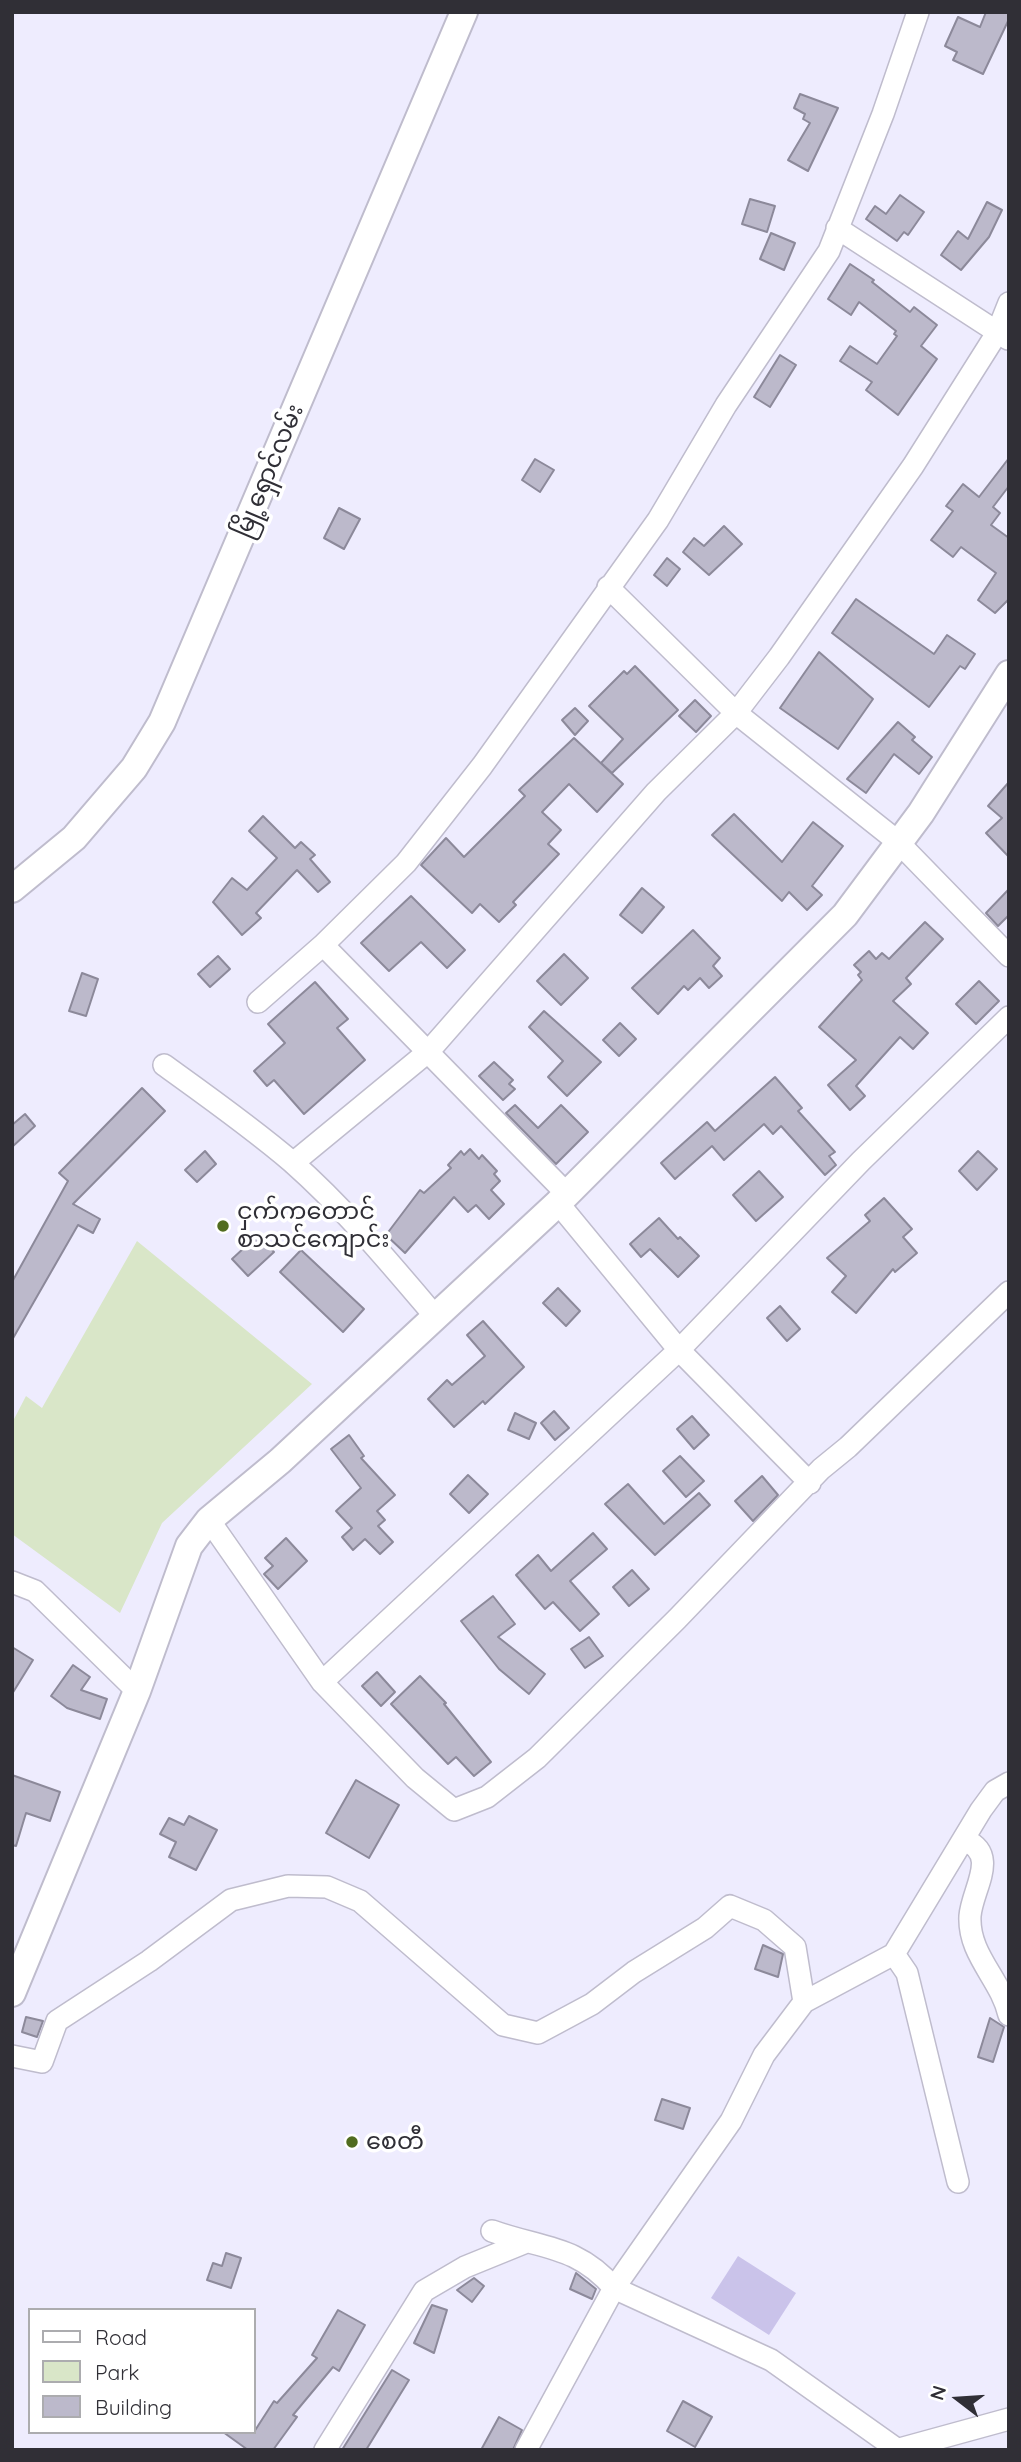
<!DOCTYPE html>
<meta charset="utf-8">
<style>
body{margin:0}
#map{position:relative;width:1021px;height:2462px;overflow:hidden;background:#eeecfe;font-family:Quicksand,sans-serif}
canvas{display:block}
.frame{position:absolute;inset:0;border:14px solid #302f36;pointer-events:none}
.legend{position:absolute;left:28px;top:2308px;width:228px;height:126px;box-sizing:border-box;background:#fff;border:2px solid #acacaf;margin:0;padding:9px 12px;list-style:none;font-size:21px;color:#302f36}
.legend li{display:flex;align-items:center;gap:14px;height:35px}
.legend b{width:35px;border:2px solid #acacaf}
.north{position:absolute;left:923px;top:2364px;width:70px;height:70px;-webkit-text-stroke:5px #fff;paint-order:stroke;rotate:287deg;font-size:19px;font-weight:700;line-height:28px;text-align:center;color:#302f36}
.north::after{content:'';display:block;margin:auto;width:24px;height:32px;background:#302f36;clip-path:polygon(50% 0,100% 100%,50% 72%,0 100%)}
</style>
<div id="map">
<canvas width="1021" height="2462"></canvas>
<div class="frame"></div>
<ul class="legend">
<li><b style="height:9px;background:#fff"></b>Road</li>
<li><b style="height:19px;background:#d9e6c8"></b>Park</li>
<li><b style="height:19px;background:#bcb9cb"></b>Building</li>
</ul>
<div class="north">N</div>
</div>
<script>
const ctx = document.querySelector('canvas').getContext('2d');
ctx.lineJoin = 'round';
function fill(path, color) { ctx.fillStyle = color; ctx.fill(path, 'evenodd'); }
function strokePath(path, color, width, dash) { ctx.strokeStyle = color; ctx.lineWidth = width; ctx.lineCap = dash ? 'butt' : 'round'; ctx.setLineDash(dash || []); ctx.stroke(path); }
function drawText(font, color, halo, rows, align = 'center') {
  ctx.font = font + ' Quicksand,"Noto Sans Myanmar",sans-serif'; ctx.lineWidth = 7; ctx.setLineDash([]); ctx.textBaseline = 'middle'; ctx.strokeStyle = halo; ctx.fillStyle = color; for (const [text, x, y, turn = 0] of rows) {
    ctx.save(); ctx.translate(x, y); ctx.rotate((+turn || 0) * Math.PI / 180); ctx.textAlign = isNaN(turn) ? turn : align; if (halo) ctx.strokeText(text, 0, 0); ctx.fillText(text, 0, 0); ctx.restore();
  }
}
const green = new Path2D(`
 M137,1241L312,1384L162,1523L120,1613L12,1534V1423L26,1396L42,1408Z`);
const water = new Path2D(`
 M738,2256L796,2293L769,2335L711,2298Z`);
const building = new Path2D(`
 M986,12H1009V19L983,74L953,60L957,52L945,46L958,17L980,27Z
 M800,94L838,108L808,171L788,160L810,123L803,119L805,114L794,108Z
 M900,195L924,212L908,235L904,232L897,241L866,219L875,206L886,214Z
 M750,199L775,206L767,232L742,224Z
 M987,202L1002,210L989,237L961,270L941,255L958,231L968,239Z
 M771,233L795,243L784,270L760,259Z
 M850,264L874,280L872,282L910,312L914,307L937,325L921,346L937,359L898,415L866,390L872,382L840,361L850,346L877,364L897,336L894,334L896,331L859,302L851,315L828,299Z
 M780,355L796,365L770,407L754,397Z
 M1009,458V486L993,507L1000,513L991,525L1009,538V599L995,613L978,600L996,573L961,547L953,557L931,540L953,511L946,506L963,484L979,497Z
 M535,459L554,470L540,492L522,480Z
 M339,508L360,519L344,549L324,538Z
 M724,526L742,544L709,575L683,552L694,538L704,546Z
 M667,558L680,569L667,586L654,575Z
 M856,599L934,654L947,635L975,654L965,669L960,666L929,707L832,633Z
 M819,652L873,699L838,749L780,708Z
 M635,666L678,710L612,773L601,763L623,739L589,706L624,671L627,674Z
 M695,700L711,716L696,732L679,716Z
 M575,708L588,721L575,735L562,720Z
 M898,722L915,737L912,740L932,757L919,774L894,754L866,793L847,779Z
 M574,738L623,784L597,812L569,784L542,812L561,830L548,844L559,854L513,902L516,905L499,922L480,904L472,913L421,865L446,838L464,857L525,796L519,790Z
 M1009,782V857L986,833L1002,818L988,806Z
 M734,814L782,862L813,822L843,846L812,886L822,895L807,910L789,892L782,901L712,835Z
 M263,816L295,848L301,842L315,855L310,859L330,882L318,892L297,870L256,913L261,918L242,935L213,902L232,878L247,890L277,858L249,831Z
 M642,888L664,907L642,933L620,915Z
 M1009,889V915L998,926L986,913Z
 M411,896L465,950L447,968L421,942L389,971L361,943Z
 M925,922L943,939L906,978L911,984L893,1001L928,1033L913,1049L900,1037L856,1086L865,1096L850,1110L828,1085L856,1060L819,1027L862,980L858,975L861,972L854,965L869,951L876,959L882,953L889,959Z
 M693,930L720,958L713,966L722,976L709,988L700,978L688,990L684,986L658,1014L632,988Z
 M564,954L588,978L561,1005L537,981Z
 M218,956L230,969L210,987L198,974Z
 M82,973L98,979L86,1016L69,1011Z
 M979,981L999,1001L976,1024L956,1004Z
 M315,982L348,1019L337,1028L365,1060L304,1114L274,1080L267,1086L254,1071L285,1043L268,1024Z
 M544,1011L601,1062L567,1096L548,1077L563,1061L529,1027Z
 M620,1023L636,1039L619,1056L603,1040Z
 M494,1062L513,1080L509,1084L515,1089L503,1100L479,1076Z
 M775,1077L802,1108L798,1111L835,1152L829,1156L836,1165L825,1175L781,1126L773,1134L764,1124L724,1160L712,1146L675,1179L661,1163L707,1122L715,1131Z
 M142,1088L165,1111L73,1204L100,1219L93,1233L78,1225L12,1340V1282L68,1181L59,1173Z
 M515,1105L538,1128L561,1105L588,1132L556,1164L506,1113Z
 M25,1114L35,1126L12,1147V1125Z
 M470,1149L479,1159L482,1155L497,1171L494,1174L500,1181L491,1190L504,1204L489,1219L476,1205L468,1212L454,1197L405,1253L386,1235L420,1190L424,1193L451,1168L448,1165L461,1151L464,1155Z
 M205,1151L216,1164L197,1182L185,1170Z
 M978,1151L997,1169L977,1190L959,1171Z
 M759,1171L783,1197L756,1221L733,1195Z
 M884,1198L912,1229L903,1237L917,1253L895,1272L893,1269L856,1313L832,1292L846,1276L827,1258L870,1221L865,1215Z
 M659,1218L678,1239L680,1237L699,1256L678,1277L650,1249L641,1257L630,1244Z
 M258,1235L274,1252L248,1276L232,1259Z
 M301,1250L364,1309L343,1332L280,1272Z
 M558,1288L580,1311L566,1326L543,1303Z
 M780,1306L800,1329L787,1341L767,1318Z
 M483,1321L524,1367L485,1404L483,1401L454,1427L428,1399L447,1380L452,1385L485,1356L467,1335Z
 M554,1411L569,1428L555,1440L541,1423Z
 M515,1413L536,1423L529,1439L508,1430Z
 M692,1416L709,1435L694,1449L677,1429Z
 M349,1435L364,1456L361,1458L395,1495L377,1511L385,1520L378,1526L393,1542L380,1554L365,1539L353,1550L342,1537L352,1528L336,1511L361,1488L331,1449Z
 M680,1456L704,1481L686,1497L663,1471Z
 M468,1475L488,1494L469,1513L450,1494Z
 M762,1476L778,1495L753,1521L735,1501Z
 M628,1484L664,1524L699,1493L710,1505L655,1555L605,1504Z
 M593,1533L607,1549L570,1581L599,1614L580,1631L553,1602L545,1609L516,1575L538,1555L551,1571Z
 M286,1538L307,1561L278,1589L264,1574L273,1566L265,1558Z
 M632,1570L649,1589L629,1606L613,1587Z
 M493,1596L515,1624L498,1637L545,1674L529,1694L499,1669L461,1621Z
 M589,1637L603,1656L585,1668L571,1649Z
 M12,1647L33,1660L12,1694Z
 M73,1665L90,1677L81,1690L107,1699L100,1719L67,1708L51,1696Z
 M377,1672L395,1692L381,1706L362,1686Z
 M420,1676L446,1703L444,1704L491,1762L474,1776L456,1757L448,1764L391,1704Z
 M12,1775L60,1792L50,1821L26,1813L16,1846L12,1845Z
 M356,1780L399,1805L369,1858L326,1833Z
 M189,1816L217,1830L196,1870L169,1857L176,1842L160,1834L169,1818L184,1825Z
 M763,1945L783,1954L778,1977L755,1969Z
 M26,2017L43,2021L37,2037L22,2032Z
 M990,2018L1004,2027L993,2062L978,2057Z
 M662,2099L690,2108L683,2129L655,2120Z
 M226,2253L241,2258L231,2288L207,2280L213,2263L222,2266Z
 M576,2273L596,2289L592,2299L570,2289Z
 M474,2278L484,2286L472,2302L457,2290Z
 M432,2305L447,2310L434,2353L414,2343Z
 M338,2310L365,2325L339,2371L333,2367L293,2415L297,2417L273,2450H248L223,2432H254L274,2401L277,2403L317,2358L312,2355Z
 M392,2370L409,2380L366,2450H342Z
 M683,2401L712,2417L695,2447L667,2431Z
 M499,2417L522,2430L513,2450H481Z`);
const minor = new Path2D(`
 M837,228L1008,339
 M608,587L736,713L897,841L1009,956
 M323,945L567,1194
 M258,1002L323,945L406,863L482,766L658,520L726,405L829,251L883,114L918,12
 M164,1065C207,1096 251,1127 292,1162C344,1208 389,1262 434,1315
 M293,1163L429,1051L656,792L736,713L779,657L913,466L997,333L1009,303
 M558,1203L679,1350L810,1483
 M209,1520L322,1682L415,1778L454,1810L487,1797L537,1758L677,1619L821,1469L848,1447L1009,1292
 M12,1582L35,1591L137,1691
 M322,1682L679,1350L861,1161L1009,1017
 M965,1840C1000,1855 972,1889 970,1916C968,1955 1001,1979 1009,2015
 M894,1954L907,1973L958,2182
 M12,2056L42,2062L57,2021L149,1961L231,1900L288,1886L327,1887L360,1901L503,2025L538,2033L592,2004L634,1972L705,1928L730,1906L764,1920L795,1947L804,2002
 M492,2231C542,2249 577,2245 614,2288L771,2360L898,2450
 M325,2450L424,2291L465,2267L524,2243
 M526,2450L614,2288L731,2121L764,2055L804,2002L894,1954L981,1810L995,1791L1009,1783
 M896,2450L1009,2419`);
const major = new Path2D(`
 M12,889L74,838L134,768L162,722L464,12
 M12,1993L137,1691L189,1546L209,1520L280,1461L558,1203L845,915L921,813L1009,674`);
const markers = [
 [223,1226,7,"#516c1f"],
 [352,2142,7,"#516c1f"]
];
const streetNames = [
 ["မြို့ရှောင်လမ်း",269,471,-67]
];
const poiNames = [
 ["ငှက်ကတောင်",237,1212],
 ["စာသင်ကျောင်း",237,1240],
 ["စေတီ",366,2142]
];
fill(green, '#d9e6c8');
fill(water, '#cac3ea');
fill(building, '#bcb9cb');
strokePath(building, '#8c899a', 2);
strokePath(minor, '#bfbccd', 24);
strokePath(major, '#bfbccd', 30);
strokePath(minor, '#fff', 21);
strokePath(major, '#fff', 26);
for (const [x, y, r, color] of markers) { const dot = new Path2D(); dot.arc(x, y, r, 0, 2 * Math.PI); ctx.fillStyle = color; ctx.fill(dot); strokePath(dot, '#fff', 2.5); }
drawText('24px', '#302f36', '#fff', streetNames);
drawText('24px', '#302f36', '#fff', poiNames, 'left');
</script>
